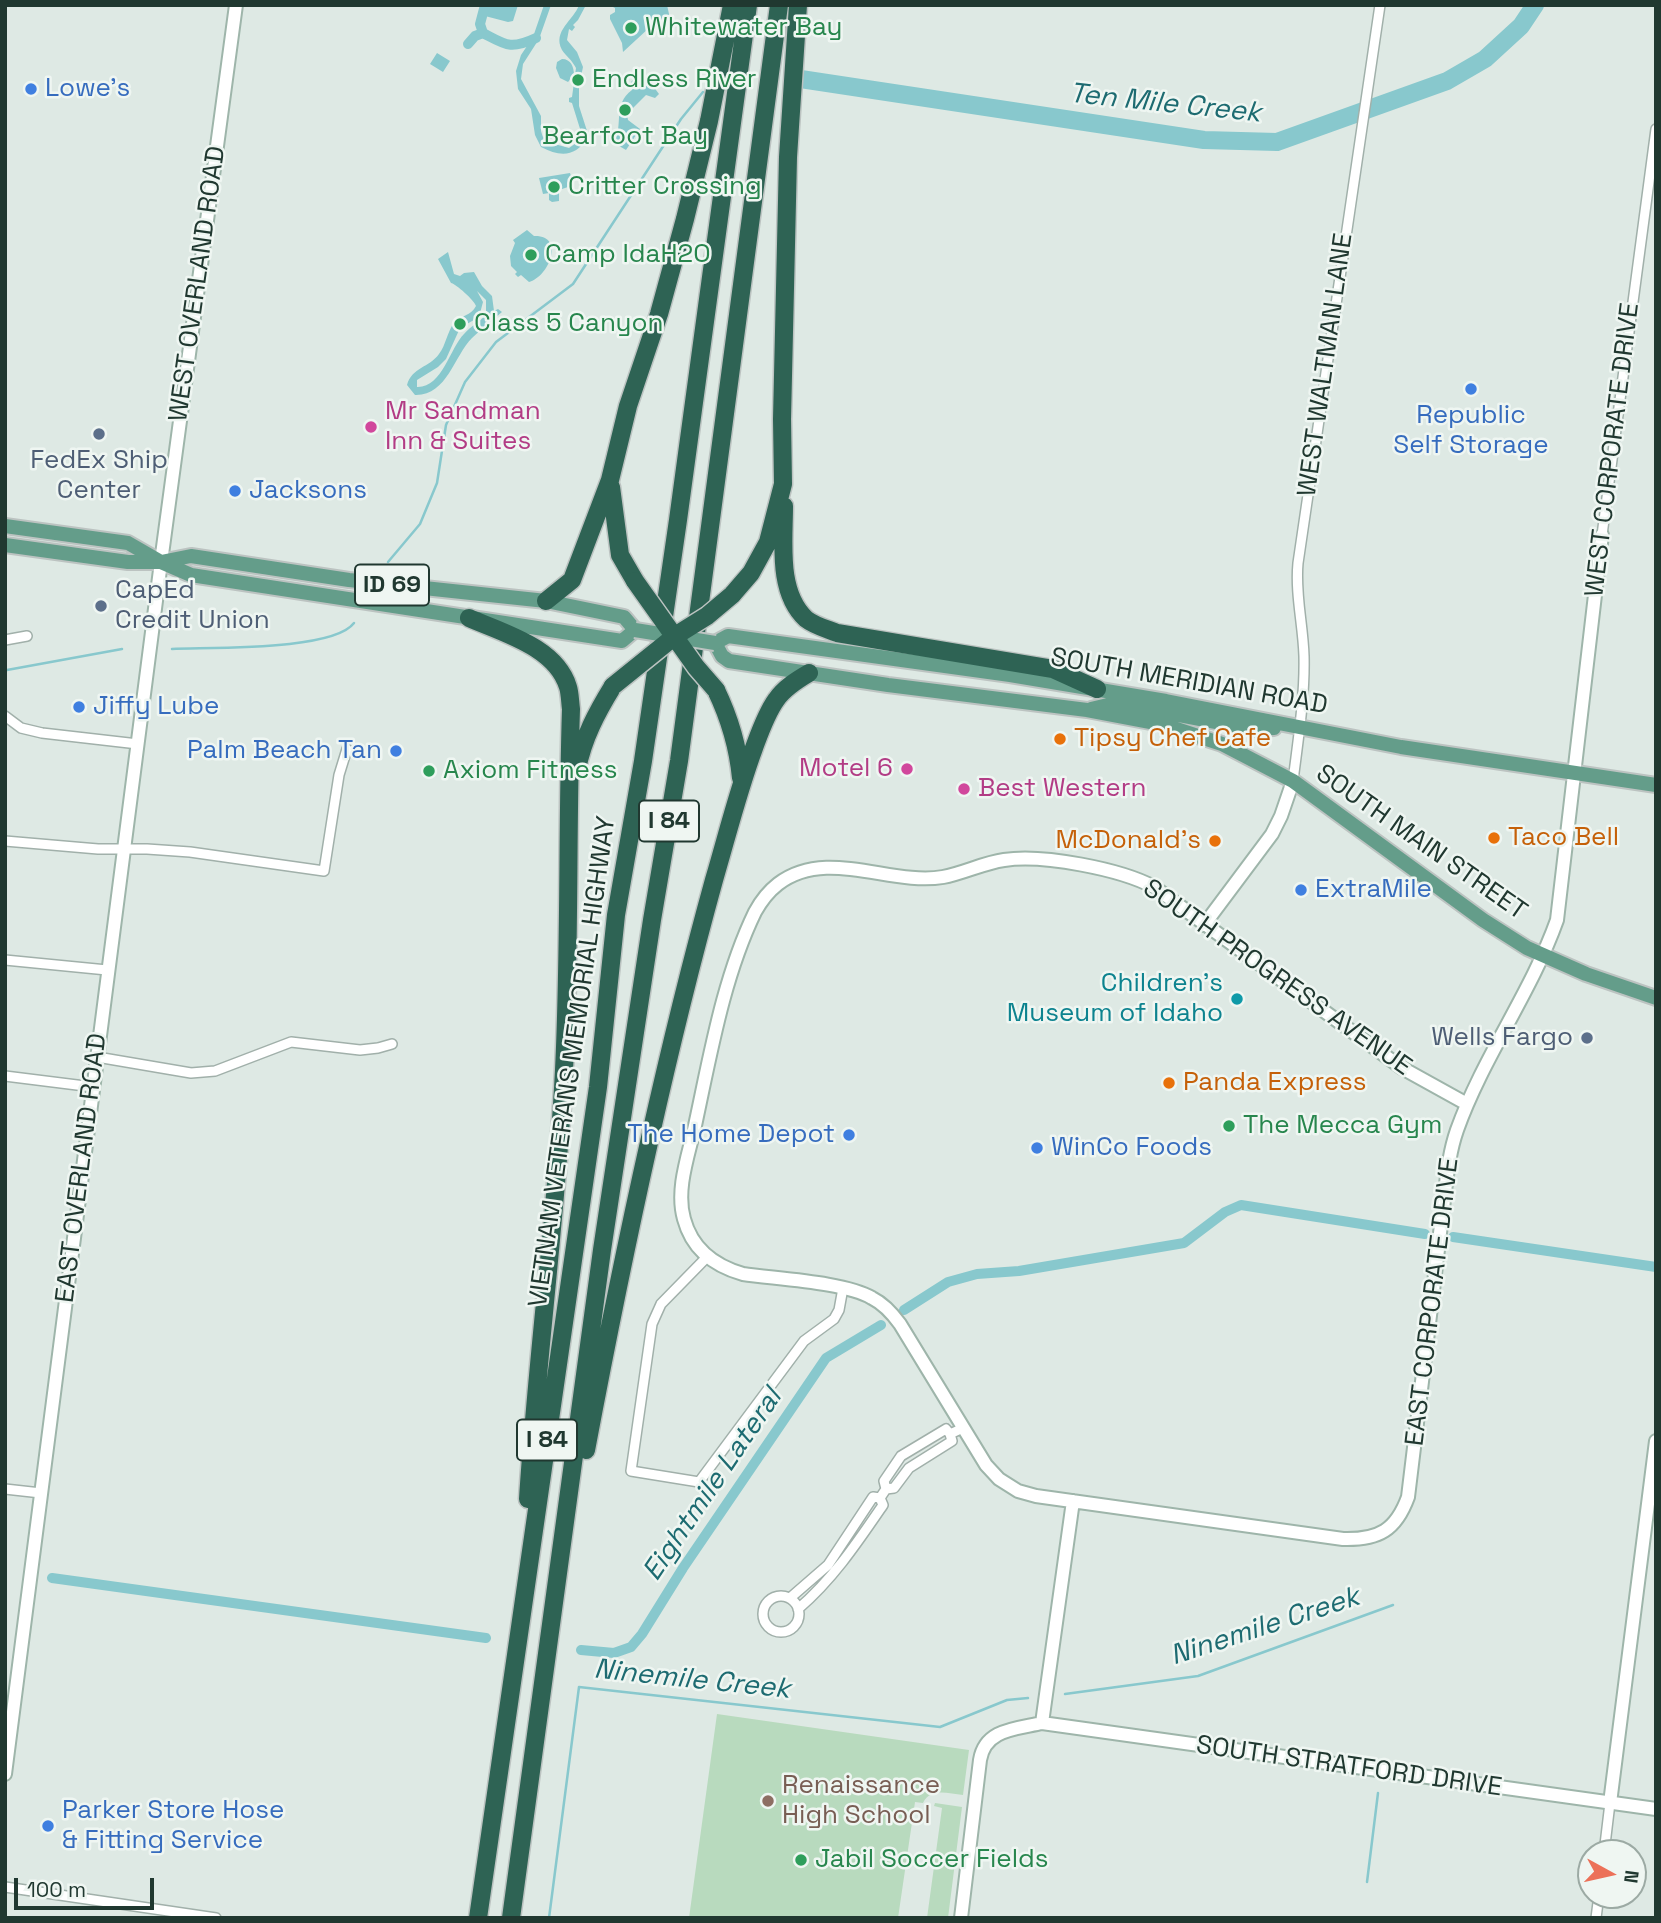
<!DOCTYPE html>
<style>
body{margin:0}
#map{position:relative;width:1661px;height:1923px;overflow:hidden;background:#dee9e4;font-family:"Space Grotesk",sans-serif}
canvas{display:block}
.frame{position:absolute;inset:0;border:7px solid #203830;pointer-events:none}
.north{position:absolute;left:1577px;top:1839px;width:70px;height:70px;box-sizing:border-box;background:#eff6f2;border:2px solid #9caaa4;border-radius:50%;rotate:98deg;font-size:19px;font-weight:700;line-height:28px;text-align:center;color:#203830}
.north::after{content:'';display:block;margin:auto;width:24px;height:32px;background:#ec7159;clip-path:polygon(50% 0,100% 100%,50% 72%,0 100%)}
.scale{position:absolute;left:14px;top:1878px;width:140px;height:32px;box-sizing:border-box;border:4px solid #203830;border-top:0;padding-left:9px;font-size:21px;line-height:24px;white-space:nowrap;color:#203830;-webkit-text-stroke:5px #eff6f2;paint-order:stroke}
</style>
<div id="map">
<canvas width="1661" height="1923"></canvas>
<div class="frame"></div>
<div class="north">N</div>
<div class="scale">100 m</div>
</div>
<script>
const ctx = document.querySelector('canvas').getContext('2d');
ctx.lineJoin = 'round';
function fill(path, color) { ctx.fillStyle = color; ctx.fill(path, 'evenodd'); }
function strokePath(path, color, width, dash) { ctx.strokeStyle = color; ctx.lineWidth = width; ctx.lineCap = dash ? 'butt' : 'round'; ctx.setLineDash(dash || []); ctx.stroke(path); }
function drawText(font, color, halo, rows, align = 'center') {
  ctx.font = font + ' "Space Grotesk",sans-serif'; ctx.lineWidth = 5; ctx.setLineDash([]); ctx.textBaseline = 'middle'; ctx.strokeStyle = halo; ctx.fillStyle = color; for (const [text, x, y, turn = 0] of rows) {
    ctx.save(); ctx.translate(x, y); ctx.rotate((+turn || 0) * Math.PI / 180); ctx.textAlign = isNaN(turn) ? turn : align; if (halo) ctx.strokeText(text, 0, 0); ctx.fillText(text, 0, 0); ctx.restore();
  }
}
const green = new Path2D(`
 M717,1714L969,1750L963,1795C948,1794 931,1787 923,1803L915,1802L898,1918H689Z
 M935,1803L962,1807L948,1918H927L942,1808L934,1806Z`);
const water = new Path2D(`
 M487,5H518L513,21L508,22L485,16Z
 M544,5H551L539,39L523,64L521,79L541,116V131L544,141L569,148L579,141L581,132L572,103L569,102V98L572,97L576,68C572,60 566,56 562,50C552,31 574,20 579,5H586L578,20L573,25L575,27L572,31L569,29L567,40L577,52L583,67L579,86V106L588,134H592L591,138H587C576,157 560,157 541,147L535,135L531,109L518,89L516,71L521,55L533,37Z
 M667,5L671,23L649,28L623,52L622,43L610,19V15L615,12V8L609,5Z
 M437,53L450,61L443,72L430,64Z
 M562,59C571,59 574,67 574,75L568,82L560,78L556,68L557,62Z
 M639,70L641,75L647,78L659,94L655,98L646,95L627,114L628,120L640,129L626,150L614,143C624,124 612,105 632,90L633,85L630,84Z
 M570,173L574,185L559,190V201L552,202L549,200V193L543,194L539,178Z
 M527,230L534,236C566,235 549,277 529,282L521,275L518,277L515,274L517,272L511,266L510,256L515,243L513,240Z
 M448,252L454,274L460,276L464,273L474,272L482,286L492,296L494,311L498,309L502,312C492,321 481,329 472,338C454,356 447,396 415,395L407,385C412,367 429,368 439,354C446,345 447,332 454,323C461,315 471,316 476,306C474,300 456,284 451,283L438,259ZM477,291L486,300V315C479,322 470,327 464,334C450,348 442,388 417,387V380L438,367L446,359L460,328L479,317L483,302Z`);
const stream = new Path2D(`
 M542,138H550L557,133
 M388,562L420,524L437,483L446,425L465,382L496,342L573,284L681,119L703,92
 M172,649C209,647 333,651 354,623
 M7,670L122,649
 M1065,1694L1198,1676L1393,1605
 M1367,1882L1378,1793
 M549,1918L579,1687L940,1727L1007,1700L1028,1698`);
const canal = new Path2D(`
 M485,5L480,24L483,33C506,45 510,50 536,38
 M468,44L475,36L483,33
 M1453,1237L1656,1267
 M904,1310L948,1282L977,1274L1019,1271L1184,1243L1225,1212L1241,1205L1425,1234
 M52,1578L486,1638
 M581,1650L614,1653L631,1647L642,1634L683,1568L826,1358L881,1325`);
const river = new Path2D(`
 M794,78L1204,140L1277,142L1447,81L1485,59L1521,26L1535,5`);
const street = new Path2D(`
 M1602,535L1656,129
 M5,640L27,636
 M5,716L21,728L42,733L138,744
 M1293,781C1298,740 1305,697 1304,656C1303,624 1295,594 1298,563L1380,5
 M5,841L98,849H147L190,852L324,871L339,775L347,749
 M5,960L107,970
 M97,1057L191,1073L215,1071L291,1042L360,1050L378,1048L392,1044
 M5,1076L93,1087
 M707,1257L661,1304L652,1324L631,1471L699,1482L804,1341L834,1319L839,1310L843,1288
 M5,1489L41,1493
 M886,1489L894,1488L909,1468L952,1441L950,1434
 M763 1614a18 18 0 1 1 36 0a18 18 0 1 1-36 0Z
 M790,1598L828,1565L873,1497L880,1498L886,1489L884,1481L901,1456L946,1429L950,1434L963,1428
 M798,1609C833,1579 857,1543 883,1505L880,1498
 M1604,1853L1610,1803
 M5,1887L216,1918
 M1596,1918L1599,1895`);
const secondary = new Path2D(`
 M1204,925L1272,834L1281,816L1293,781
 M1467,1104L1402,1068L1154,887C1120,869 1043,854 1004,860C983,863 964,873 943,877C890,886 827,847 778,884C769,891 761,901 755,912C724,976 711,1051 696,1121C690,1151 675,1188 684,1219C692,1249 715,1266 743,1274C777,1279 845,1282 872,1298C884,1304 892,1313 900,1324L986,1465L999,1479L1018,1491L1036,1496L1343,1539C1379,1540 1396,1530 1408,1497L1444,1200C1447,1176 1449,1153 1457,1130C1483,1057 1531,993 1557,920L1602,535
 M1042,1723L1073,1501
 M5,1774L161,562L236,5
 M1610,1803L1656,1441
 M961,1918L980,1760C985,1729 1016,1729 1042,1723L1656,1809`);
const primary = new Path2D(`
 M5,526L128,543L161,562L191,575L622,641L635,630L624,617L546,601L349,580L191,556L161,562H128L5,545
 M1091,709L1116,703L1253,729L1274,728
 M1656,785L1401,747L1166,701L1010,675L728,636L715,643L722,656L729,661L888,685L1087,710L1161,724L1222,744L1293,781L1483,920L1527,948L1586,974L1656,998`);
const highway = new Path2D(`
 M611,487L620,555L635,581
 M784,506C784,542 777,592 806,619C815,626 827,629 837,633L1053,669L1097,689
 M732,595L751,573L768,542L783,484L782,419L788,157L798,5
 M546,601L572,580L610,480L628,406L659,314L685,219L709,121L732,5
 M469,618C503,633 556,647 568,687C570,693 570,702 571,709C567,829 570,950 564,1070C557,1213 537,1356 528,1499
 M716,690C730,719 738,746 741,778
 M577,769C583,738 597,712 613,686
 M586,1450C622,1259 662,1068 714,880C727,836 738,791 754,748C760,732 766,714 776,700C784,688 797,680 809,673
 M478,1918L598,1087L616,915L643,761L678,520L748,5
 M511,1918L602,1250L652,920L679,761L779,5`);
const primaryBridge = new Path2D(`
 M635,630L715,643`);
const highwayBridge = new Path2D(`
 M635,581L696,667L716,690
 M613,686L675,636L707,616L732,595`);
const markers = [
 [631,28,7,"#2e9e5b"],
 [578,80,7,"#2e9e5b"],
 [31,89,7,"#3f7fe0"],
 [625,110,7,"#2e9e5b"],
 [554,187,7,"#2e9e5b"],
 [531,255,7,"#2e9e5b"],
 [460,324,7,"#2e9e5b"],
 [1471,389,7,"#3f7fe0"],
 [371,427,7,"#d1479c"],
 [99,434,7,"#5c6f8a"],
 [235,491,7,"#3f7fe0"],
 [101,606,7,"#5c6f8a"],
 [79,707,7,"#3f7fe0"],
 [1060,739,7,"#e8710a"],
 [396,751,7,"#3f7fe0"],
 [907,769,7,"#d1479c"],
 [429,771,7,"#2e9e5b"],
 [964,789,7,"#d1479c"],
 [1494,838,7,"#e8710a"],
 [1215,841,7,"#e8710a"],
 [1301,890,7,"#3f7fe0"],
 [1237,999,7,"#0f9aa8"],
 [1587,1038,7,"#5c6f8a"],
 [1169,1083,7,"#e8710a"],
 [1229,1126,7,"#2e9e5b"],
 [849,1135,7,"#3f7fe0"],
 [1037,1148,7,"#3f7fe0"],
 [768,1801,7,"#8d6e63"],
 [48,1826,7,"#3f7fe0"],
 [801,1860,7,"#2e9e5b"]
];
const shields = [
 [392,585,74],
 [669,821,60],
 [547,1440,60]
];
const shieldNames = [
 ["ID 69",392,585],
 ["I 84",669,821],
 ["I 84",547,1440]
];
const leisureNames = [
 ["Whitewater Bay",645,28],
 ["Endless River",592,80],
 ["Bearfoot Bay",625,137,"center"],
 ["Critter Crossing",568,187],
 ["Camp IdaH2O",545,255],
 ["Class 5 Canyon",474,324],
 ["Axiom Fitness",443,771],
 ["The Mecca Gym",1243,1126],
 ["Jabil Soccer Fields",815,1860]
];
const shopNames = [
 ["Lowe's",45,89],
 ["Republic",1471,416,"center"],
 ["Self Storage",1471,446,"center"],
 ["Jacksons",249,491],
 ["Jiffy Lube",93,707],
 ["Palm Beach Tan",382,751,"right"],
 ["ExtraMile",1315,890],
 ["The Home Depot",835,1135,"right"],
 ["WinCo Foods",1051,1148],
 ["Parker Store Hose",62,1811],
 ["& Fitting Service",62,1841]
];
const streetNames = [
 ["WEST OVERLAND ROAD",198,284,-82],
 ["WEST WALTMAN LANE",1326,365,-82],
 ["WEST CORPORATE DRIVE",1613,450,-83],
 ["SOUTH MERIDIAN ROAD",1189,682,10],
 ["SOUTH MAIN STREET",1421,843,35],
 ["SOUTH PROGRESS AVENUE",1277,978,35],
 ["VIETNAM VETERANS MEMORIAL HIGHWAY",573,1062,-82],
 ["EAST OVERLAND ROAD",82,1168,-83],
 ["EAST CORPORATE DRIVE",1433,1302,-83],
 ["SOUTH STRATFORD DRIVE",1349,1767,8]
];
const hotelNames = [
 ["Mr Sandman",385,412],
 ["Inn & Suites",385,442],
 ["Motel 6",893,769,"right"],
 ["Best Western",978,789]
];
const serviceNames = [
 ["FedEx Ship",99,461],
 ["Center",99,491],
 ["CapEd",115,591,"left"],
 ["Credit Union",115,621,"left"],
 ["Wells Fargo",1573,1038,"right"]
];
const foodNames = [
 ["Tipsy Chef Cafe",1074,739],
 ["Taco Bell",1508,838],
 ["McDonald's",1201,841,"right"],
 ["Panda Express",1183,1083]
];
const cultureNames = [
 ["Children's",1223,984],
 ["Museum of Idaho",1223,1014]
];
const educationNames = [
 ["Renaissance",782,1786],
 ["High School",782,1816]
];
const waterNames = [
 ["Ten Mile Creek",1165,104,6],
 ["Eightmile Lateral",713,1485,-56],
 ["Ninemile Creek",1265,1627,-18],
 ["Ninemile Creek",692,1680,6]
];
fill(green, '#b8dabe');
fill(water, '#88c8cd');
strokePath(stream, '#88c8cd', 2.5);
strokePath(canal, '#88c8cd', 10);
strokePath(river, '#88c8cd', 18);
strokePath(street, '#a1b0aa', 12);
strokePath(secondary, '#9eb5aa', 16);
strokePath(primary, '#bcc3c1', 18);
strokePath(highway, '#bcc3c1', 21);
strokePath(street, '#fff', 9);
strokePath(secondary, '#fff', 12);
strokePath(primary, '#649d8a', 14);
strokePath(highway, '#2e6354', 18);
strokePath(primaryBridge, '#bcc3c1', 18, []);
strokePath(highwayBridge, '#bcc3c1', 21, []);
strokePath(primaryBridge, '#649d8a', 14);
strokePath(highwayBridge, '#2e6354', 18);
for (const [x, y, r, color] of markers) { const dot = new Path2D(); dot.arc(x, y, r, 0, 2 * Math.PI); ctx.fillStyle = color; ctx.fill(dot); strokePath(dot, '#eff6f2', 2.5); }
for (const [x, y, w] of shields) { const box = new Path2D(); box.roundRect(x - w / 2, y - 20.5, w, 41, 5); ctx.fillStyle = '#eff6f2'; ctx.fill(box); strokePath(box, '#203830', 2); }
drawText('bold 24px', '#203830', null, shieldNames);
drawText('26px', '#27864d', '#eff6f2', leisureNames, 'left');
drawText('26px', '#366cbe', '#eff6f2', shopNames, 'left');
drawText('26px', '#203830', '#eff6f2', streetNames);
drawText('26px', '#b23c85', '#eff6f2', hotelNames, 'left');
drawText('26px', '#4e5e75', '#eff6f2', serviceNames);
drawText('26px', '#c56008', '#eff6f2', foodNames, 'left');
drawText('26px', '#0d838f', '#eff6f2', cultureNames, 'right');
drawText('26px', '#785e54', '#eff6f2', educationNames, 'left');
drawText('italic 28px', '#1d6b71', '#eff6f2', waterNames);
</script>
